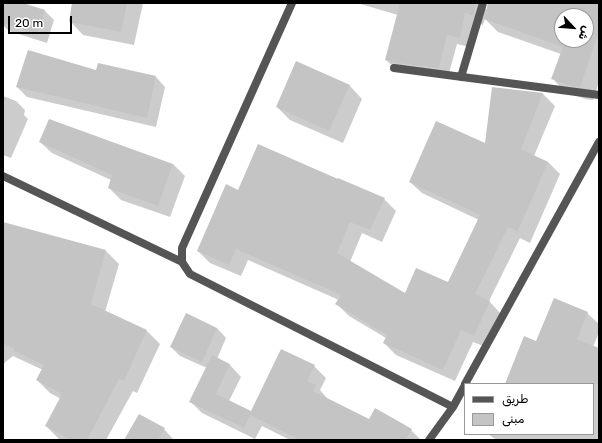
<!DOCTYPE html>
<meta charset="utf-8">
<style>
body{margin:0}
#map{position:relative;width:602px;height:443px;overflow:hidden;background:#fff;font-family:Rubik,Vazirmatn,sans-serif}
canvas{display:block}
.frame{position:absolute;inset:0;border:4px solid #000;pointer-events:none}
.legend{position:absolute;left:464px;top:383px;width:130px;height:52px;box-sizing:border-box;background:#fff;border:1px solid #999;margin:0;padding:5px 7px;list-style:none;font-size:12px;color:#000}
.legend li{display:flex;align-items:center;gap:8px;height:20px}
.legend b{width:20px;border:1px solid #999}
.north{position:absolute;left:554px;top:8px;width:40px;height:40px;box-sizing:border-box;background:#fff;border:1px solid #999;border-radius:50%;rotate:116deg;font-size:11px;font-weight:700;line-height:16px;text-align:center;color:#000}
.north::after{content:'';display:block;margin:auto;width:14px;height:18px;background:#000;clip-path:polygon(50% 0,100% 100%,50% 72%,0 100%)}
.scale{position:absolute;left:8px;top:16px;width:64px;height:18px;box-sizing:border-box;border:2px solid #000;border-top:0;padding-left:5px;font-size:12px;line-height:14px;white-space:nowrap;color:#000;-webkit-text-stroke:3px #fff;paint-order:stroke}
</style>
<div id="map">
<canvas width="602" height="443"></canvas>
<div class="frame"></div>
<ul class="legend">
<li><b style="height:5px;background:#555"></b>طريق</li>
<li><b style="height:11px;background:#c4c4c4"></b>مبنى</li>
</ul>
<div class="north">ش</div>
<div class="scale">20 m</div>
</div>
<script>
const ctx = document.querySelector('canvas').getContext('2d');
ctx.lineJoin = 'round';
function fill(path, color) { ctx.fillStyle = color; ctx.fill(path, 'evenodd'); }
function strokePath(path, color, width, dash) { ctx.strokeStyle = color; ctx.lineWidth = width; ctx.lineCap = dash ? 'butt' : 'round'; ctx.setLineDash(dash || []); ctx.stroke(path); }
const shadow = new Path2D(`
 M5,3H20L44,10L54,20L47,43L9,31L3,25V9Z
 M74,3H143L134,45L83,35L70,21Z
 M357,3H480L487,10L489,3H599V82L593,100L585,99L565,92L552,78L561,54L498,32L485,19L483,25L475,22L469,47L457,44L448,77L396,69L386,60L398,15ZM562,16H586V40H562Z
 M98,64L156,77L165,87L156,127L27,97L17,87L97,72Z
 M349,85L362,99L343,143L290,120L277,107Z
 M493,88L543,94L555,106L534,156L548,162L560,174L530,243L520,238L489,301L501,314L486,347L473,342L455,381L396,355L384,343L386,338L349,316L337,304L339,300L248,260L241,276L210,263L198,251L238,191L384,199L396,211L382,242L362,233L350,262L406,295L448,283L479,220L422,193L410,182L486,145Z
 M3,96L16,101L25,110L24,115L28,119L11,158L3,155Z
 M40,142L173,164L185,176L170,217L121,200L109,188L111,180L52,153Z
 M3,223L106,251L119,264L105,312L147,331L160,344L137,393L133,391L106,440H62L59,439L46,426L61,399L50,393L37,380L43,370L13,356L3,364Z
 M587,313L599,324V332L593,347L599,349V440H497L492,437L488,434H593V384H506L536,342Z
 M217,328L226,338L217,359L230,365L241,377L229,401L251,412L314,366L326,378L320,390L327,398L326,399L370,420L411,430L421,440H290L262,426L255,439L202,413L191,402L207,368L180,356L171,347Z
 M164,429L173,439V440H125Z`);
const building = new Path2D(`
 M3,3H23L45,10L37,34L3,23Z
 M72,3H127L121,32L69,22Z
 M400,3H477L473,16L465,13L460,38L447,35L439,68L397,63L385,60Z
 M488,3H599V32L580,87L571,86L551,79L563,47L484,19ZM562,16H586V40H562Z
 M28,50L96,70L98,63L156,76L147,118L16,87Z
 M296,61L350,85L329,131L276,107Z
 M492,87L543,93L521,149L548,162L518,231L508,227L475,294L490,301L474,336L461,330L443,370L383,343L387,335L335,304L341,295L236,249L229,265L197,251L226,184L238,190L258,144L338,179V178L385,198L370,230L350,222L337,253L405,293L416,268L448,282L480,215L409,182L436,121L485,143Z
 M49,119L173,164L158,206L108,188L112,175L39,142Z
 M3,222L106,250L91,304L147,330L124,381L119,379L87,440H71L45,426L62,394L36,380L44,365L14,351L15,349L3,343Z
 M554,298L588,312L577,339L599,348V384H505L524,336L536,341Z
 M186,313L217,328L202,362L170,347Z
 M281,349L315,365L307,381L316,385L313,391L369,419L375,408L412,429L405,440H300L250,415L244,428L189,402L212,355L230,364L216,394L251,411Z
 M139,414L165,428L158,440H124Z`);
const street = new Path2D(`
 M292,3L182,248V262L190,274L453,407
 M394,68L599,95
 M461,77L483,3
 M3,176L182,262
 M465,384L599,142
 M429,440L453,407L465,385`);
fill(shadow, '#0003');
fill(building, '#c4c4c4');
strokePath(street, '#555', 8);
</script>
